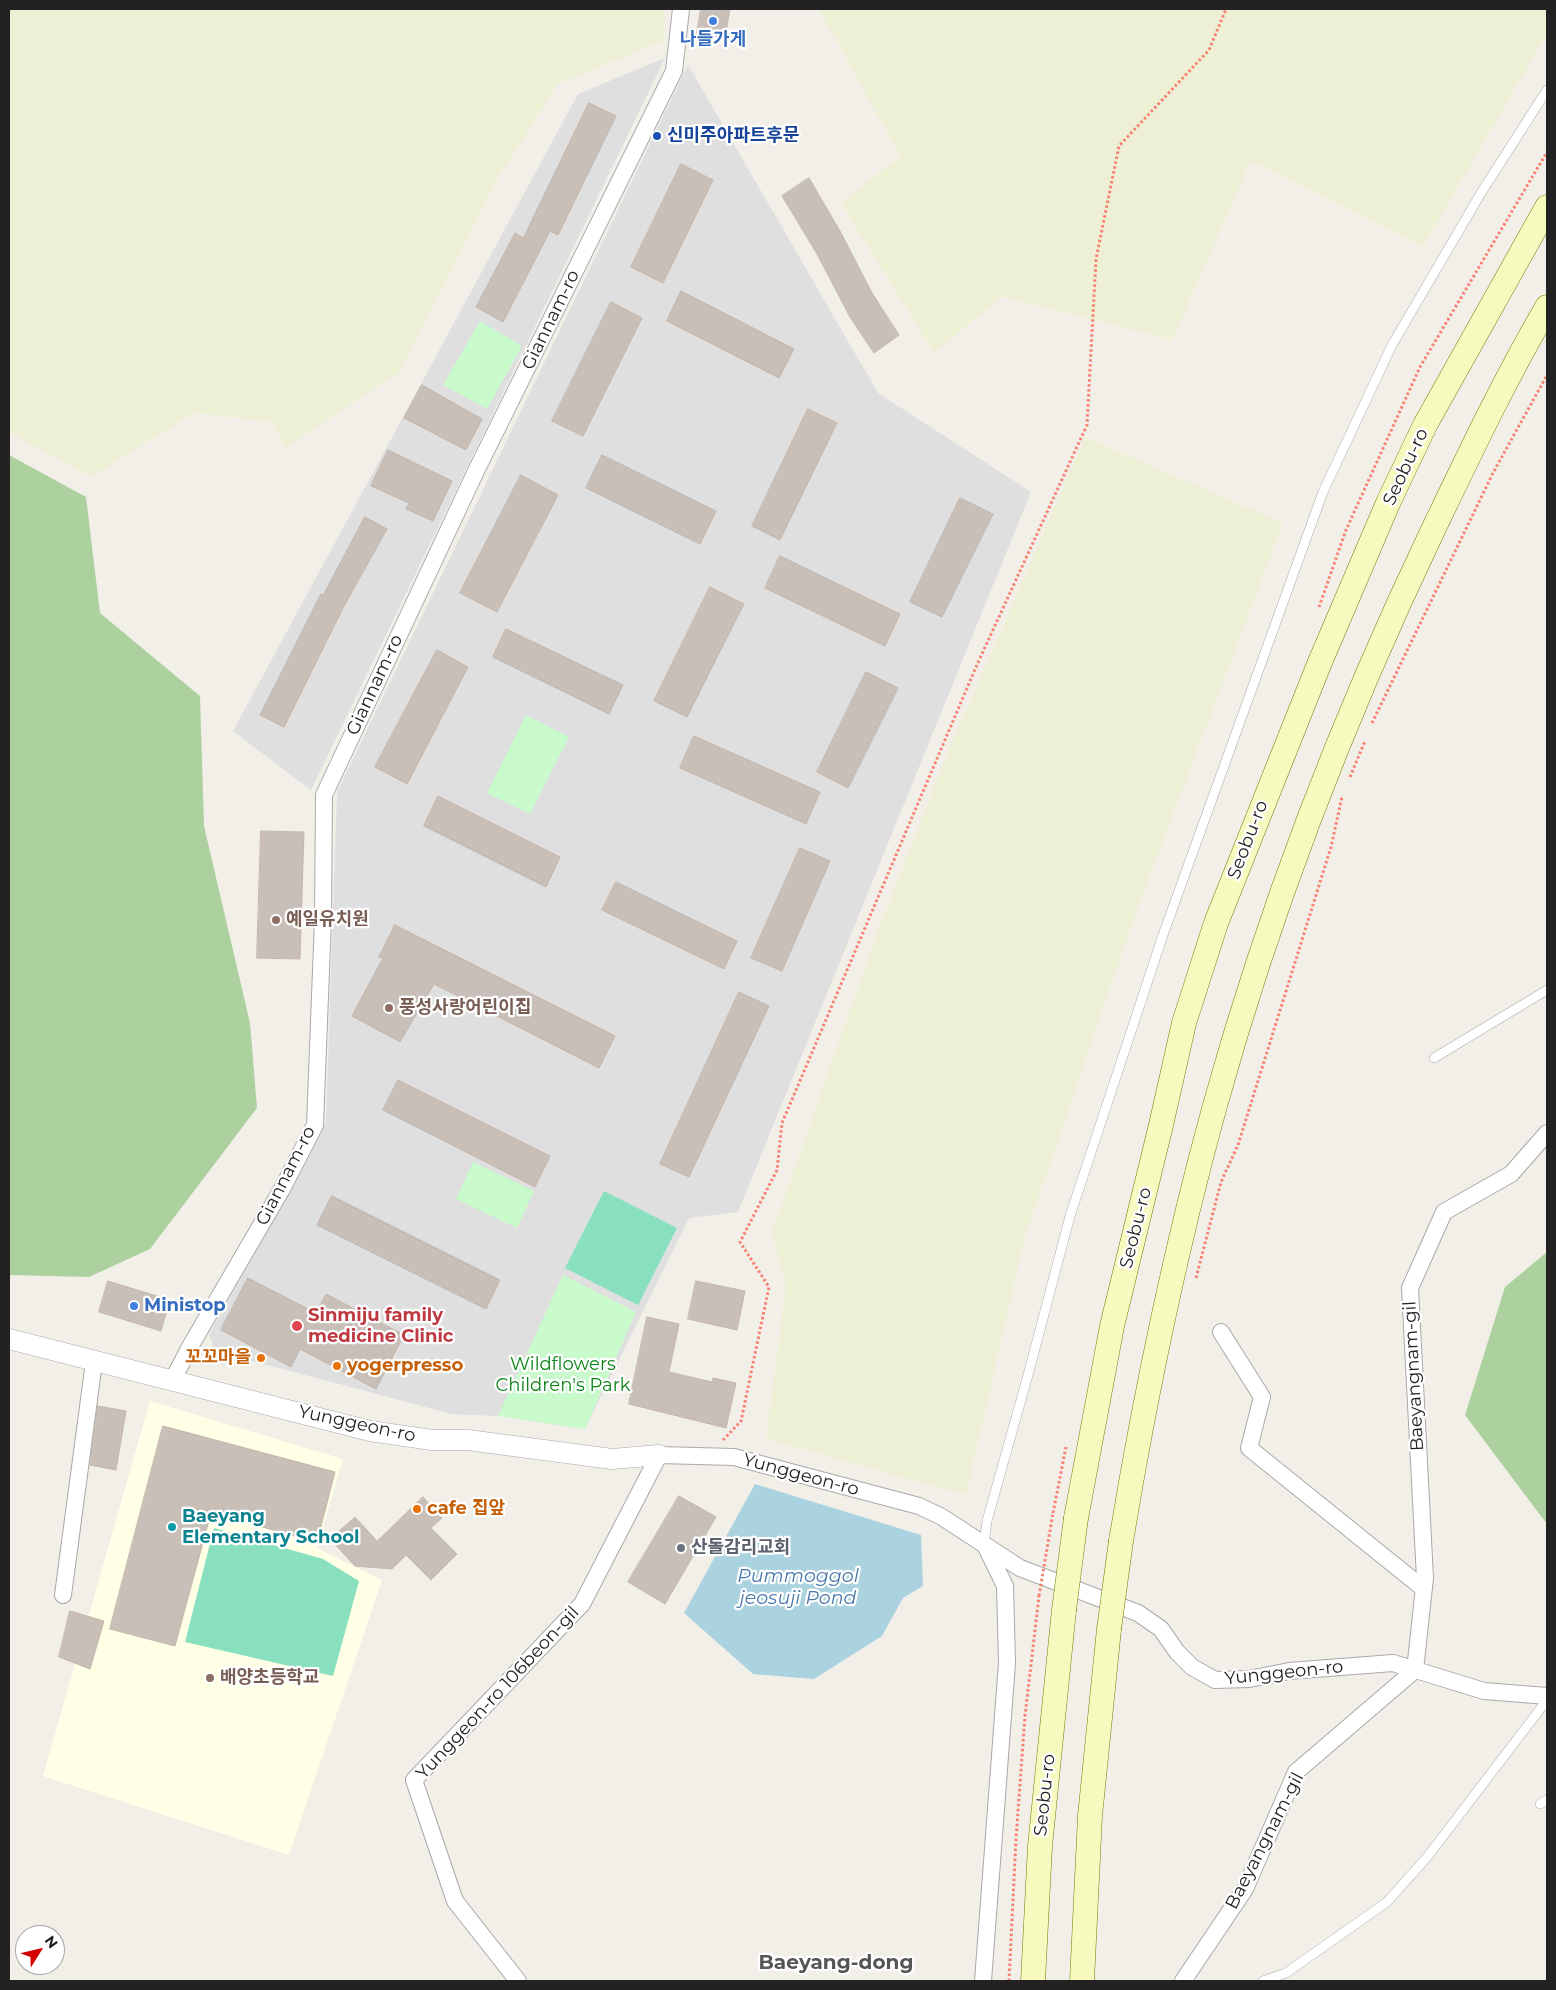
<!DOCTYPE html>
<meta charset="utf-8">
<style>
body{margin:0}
#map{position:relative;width:1556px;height:1990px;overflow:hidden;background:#f2efe9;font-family:Montserrat,sans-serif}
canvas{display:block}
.frame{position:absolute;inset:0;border:10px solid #222;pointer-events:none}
.north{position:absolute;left:15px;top:1925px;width:50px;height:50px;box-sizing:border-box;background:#fff;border:1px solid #a7a7a7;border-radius:50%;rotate:54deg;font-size:14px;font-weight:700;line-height:20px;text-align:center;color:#222}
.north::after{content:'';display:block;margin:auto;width:18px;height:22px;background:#d40000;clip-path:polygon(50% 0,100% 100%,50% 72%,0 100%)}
</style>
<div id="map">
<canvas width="1556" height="1990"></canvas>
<div class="frame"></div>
<div class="north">N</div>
</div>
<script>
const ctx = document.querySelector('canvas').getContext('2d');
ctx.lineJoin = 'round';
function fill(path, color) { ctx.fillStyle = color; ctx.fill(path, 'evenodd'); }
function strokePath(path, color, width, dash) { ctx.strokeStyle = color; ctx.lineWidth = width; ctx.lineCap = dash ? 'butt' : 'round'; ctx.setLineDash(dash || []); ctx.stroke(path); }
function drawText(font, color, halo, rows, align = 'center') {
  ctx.font = font + ' Montserrat,"Noto Sans KR",sans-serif'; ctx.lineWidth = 4.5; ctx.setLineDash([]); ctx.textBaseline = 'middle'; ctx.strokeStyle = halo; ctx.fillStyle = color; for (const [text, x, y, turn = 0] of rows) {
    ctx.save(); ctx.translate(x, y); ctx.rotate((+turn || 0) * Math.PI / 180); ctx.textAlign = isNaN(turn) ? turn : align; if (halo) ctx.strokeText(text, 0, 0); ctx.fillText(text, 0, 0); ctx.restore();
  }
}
const residential = new Path2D(`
 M665,58L311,790L233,731L578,94Z
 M688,65L878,393L1031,492L738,1212L689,1218L585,1429L498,1416L452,1414L215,1351L209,1335L326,1122L337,792Z`);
const education = new Path2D(`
 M150,1401L343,1459L317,1548L382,1580L289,1855L43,1776Z`);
const farmland = new Path2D(`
 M9,9H665L663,41L558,84L495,183L400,372L285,448L273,422L194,413L91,477L9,432Z
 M819,9H1547V34L1423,247L1251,161L1172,340L1002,297L934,353L841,203L900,156Z
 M1085,437L1283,523L1136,913L1025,1237L966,1495L766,1439L786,1285L772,1233L877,933L945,759Z`);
const forest = new Path2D(`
 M9,455L86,497L100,613L200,696L204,826L250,1023L257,1108L150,1249L89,1277L9,1275Z
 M1547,1252V1524L1465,1415L1505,1287Z`);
const park = new Path2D(`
 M480,321L522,346L487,409L443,385Z
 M526,715L569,737L530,814L487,793Z
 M473,1162L534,1191L517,1228L456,1199Z
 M563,1275L636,1312L585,1429L498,1416Z`);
const pitch = new Path2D(`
 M604,1191L677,1228L638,1305L565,1268Z
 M214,1528L323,1559L359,1581L333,1676L185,1642Z`);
const water = new Path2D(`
 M755,1484L921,1535L923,1586L903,1598L882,1636L814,1679L753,1674L684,1613Z`);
const building = new Path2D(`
 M701,9H730L725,38L697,33Z
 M589,103L616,116L558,235L550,231L503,322L476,307L515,233L523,238Z
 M681,164L713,180L663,283L631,267Z
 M809,178L840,231L872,293L899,335L874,353L850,317L817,254L782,196Z
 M681,291L794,349L779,378L667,321Z
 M611,302L642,318L583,436L552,421Z
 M422,385L482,419L466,450L404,418Z
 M808,409L837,423L780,540L752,526Z
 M388,450L452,481L433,521L406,509L409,503L371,486Z
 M602,455L716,511L700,544L586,488Z
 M521,475L558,495L497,612L460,593Z
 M960,498L993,514L942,617L910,602Z
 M365,517L387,529L344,606L284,727L260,715L321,594L323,595Z
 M780,556L900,614L885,646L765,588Z
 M710,587L744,604L687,717L654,701Z
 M506,629L623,685L609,714L493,657Z
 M437,650L468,667L407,784L375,767Z
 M866,672L898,688L848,788L817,772Z
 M694,736L820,792L806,824L680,768Z
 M438,796L560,857L546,887L424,826Z
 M261,831L304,832L300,959L257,958Z
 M800,848L830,861L782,971L751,958Z
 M616,882L737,941L724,969L602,910Z
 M395,925L615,1036L599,1068L434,984L400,1042L352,1016L383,958L379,957Z
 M739,992L769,1006L689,1177L660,1164Z
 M398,1080L550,1156L535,1187L383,1110Z
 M332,1196L500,1280L486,1309L317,1225Z
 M248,1278L316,1313L326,1294L404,1335L376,1389L300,1349L291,1367L221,1330Z
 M108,1281L170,1300L161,1331L99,1312Z
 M696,1281L745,1291L737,1330L688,1319Z
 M647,1317L679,1324L669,1372L712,1382L713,1378L736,1383L726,1428L629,1404Z
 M98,1406L126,1411L116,1470L90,1465Z
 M163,1426L335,1472L317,1542L211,1513L175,1646L110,1629Z
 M679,1496L716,1517L665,1604L628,1582Z
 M423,1497L442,1518L431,1528L457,1554L431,1580L406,1555L392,1569L355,1566L330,1539L355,1517L377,1541Z
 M70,1611L104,1621L90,1669L59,1657Z`);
const path = new Path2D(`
 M1319,607L1346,530L1420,367L1547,152
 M1372,723L1493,473L1547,375
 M1350,777L1365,741
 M1196,1278L1221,1182L1238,1145L1331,847L1342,797
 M723,1440L741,1421L769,1287L740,1242L777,1170L782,1123L976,667L1087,425L1096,259L1119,146L1209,50L1226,9
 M1053,1513L1066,1447
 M1009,1981L1016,1839L1025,1716L1039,1596`);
const service = new Path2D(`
 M1434,1058L1547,990
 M984,1543L987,1521L1028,1375L1070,1216L1163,935L1323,492L1392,345L1481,193L1547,90
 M1540,1804L1547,1800
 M1263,1981L1286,1973L1387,1902L1428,1856L1547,1700`);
const minor = new Path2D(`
 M1221,1332L1262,1397L1249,1448L1424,1589
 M172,1381L191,1345L282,1189L315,1125L323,919L324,795L477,469L674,71L681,9
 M63,1595L94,1362
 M518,1981L455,1901L414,1780L582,1604L659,1455L734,1457L919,1506L942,1517L1020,1568L1138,1613L1161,1629L1177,1652L1192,1667L1215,1680L1249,1679L1289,1671L1393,1663L1484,1691L1547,1696
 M983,1981L1007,1663L1005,1586L985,1545
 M1183,1981L1245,1889L1296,1772L1415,1670L1425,1578L1410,1288L1444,1212L1511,1174L1547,1133`);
const tertiary = new Path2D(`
 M9,1339L370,1431L432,1440H468L612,1459L659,1455`);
const secondary = new Path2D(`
 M1076,1518L1112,1326L1161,1125L1184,1023L1216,923L1320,662L1388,503L1425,425L1547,207
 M1121,1541C1145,1396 1175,1251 1214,1109C1269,910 1344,716 1433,530C1469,455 1505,379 1547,307
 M1033,1981L1040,1846L1064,1610
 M1082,1981L1090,1816L1109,1629`);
const pathBridge = new Path2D(`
 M1039,1596L1053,1513`);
const secondaryBridge = new Path2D(`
 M1064,1610L1076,1518
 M1109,1629L1121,1541`);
const markers = [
 [713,21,5,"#3f7fe0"],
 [657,136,5,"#1a4fb4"],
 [276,920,5,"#8d6e63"],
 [389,1008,5,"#8d6e63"],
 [134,1306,5,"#3f7fe0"],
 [297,1326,6,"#e0444e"],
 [261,1358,5,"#e8710a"],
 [337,1366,5,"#e8710a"],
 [417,1509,5,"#e8710a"],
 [172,1527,5,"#0f9aa8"],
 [681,1548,5,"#6b7280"],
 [210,1678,5,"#8d6e63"]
];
const shopNames = [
 ["나들가게",713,40],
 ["Ministop",144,1306,"left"]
];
const transitNames = [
 ["신미주아파트후문",667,136]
];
const streetNames = [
 ["Giannam-ro",551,320,-64],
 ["Seobu-ro",1406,467,-65],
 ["Giannam-ro",375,685,-65],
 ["Seobu-ro",1248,840,-69],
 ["Giannam-ro",286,1176,-63],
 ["Seobu-ro",1136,1228,-76],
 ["Baeyangnam-gil",1414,1376,-93],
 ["Yunggeon-ro",357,1424,12],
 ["Yunggeon-ro",801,1475,15],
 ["Yunggeon-ro",1284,1673,-6],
 ["Yunggeon-ro 106beon-gil",498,1693,-47],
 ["Seobu-ro",1045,1795,-84],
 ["Baeyangnam-gil",1265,1841,-63]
];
const educationNames = [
 ["예일유치원",286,920],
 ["풍성사랑어린이집",399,1008],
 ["배양초등학교",220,1678]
];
const healthNames = [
 ["Sinmiju family",308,1316],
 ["medicine Clinic",308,1337]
];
const foodNames = [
 ["꼬꼬마을",251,1358,"right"],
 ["yogerpresso",347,1366],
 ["cafe 집앞",427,1509]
];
const parkNames = [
 ["Wildflowers",563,1365],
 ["Children's Park",563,1386]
];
const cultureNames = [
 ["Baeyang",182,1517],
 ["Elementary School",182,1538]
];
const worshipNames = [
 ["산돌감리교회",691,1548]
];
const waterNames = [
 ["Pummoggol",798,1576],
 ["jeosuji Pond",798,1598]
];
const quarterNames = [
 ["Baeyang-dong",836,1963]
];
fill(residential, '#e0dfdf');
fill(education, '#ffffe5');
fill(farmland, '#eef0d5');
fill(forest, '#add19e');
fill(park, '#c8facc');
fill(pitch, '#88e0be');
fill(water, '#aad3df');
fill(building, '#c7bfb8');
strokePath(building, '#c4b6ab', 1);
strokePath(service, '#a9a9a9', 10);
strokePath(minor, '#a9a9a9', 18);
strokePath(tertiary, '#a9a9a9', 21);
strokePath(secondary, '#707d05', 25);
strokePath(path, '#fa8072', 3, [2.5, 2.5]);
strokePath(service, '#fff', 9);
strokePath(minor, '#fff', 16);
strokePath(tertiary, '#fff', 20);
strokePath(secondary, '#f7fabf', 24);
strokePath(secondaryBridge, '#707d05', 25, []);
strokePath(pathBridge, '#fa8072', 3, [2.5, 2.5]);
strokePath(secondaryBridge, '#f7fabf', 24);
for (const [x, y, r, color] of markers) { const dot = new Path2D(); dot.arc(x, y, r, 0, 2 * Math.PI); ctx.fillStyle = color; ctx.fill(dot); strokePath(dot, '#fff', 2); }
drawText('bold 18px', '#366cbe', '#fff', shopNames);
drawText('bold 18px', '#164399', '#fff', transitNames, 'left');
drawText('18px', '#222', '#fff', streetNames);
drawText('bold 18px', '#785e54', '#fff', educationNames, 'left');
drawText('bold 18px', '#be3a42', '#fff', healthNames, 'left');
drawText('bold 18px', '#c56008', '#fff', foodNames, 'left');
drawText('18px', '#0c8416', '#fff', parkNames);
drawText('bold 18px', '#0d838f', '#fff', cultureNames, 'left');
drawText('bold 18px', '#5b616d', '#fff', worshipNames, 'left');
drawText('italic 19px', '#4a7aab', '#fff', waterNames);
drawText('bold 20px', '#555', '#fff', quarterNames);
</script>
